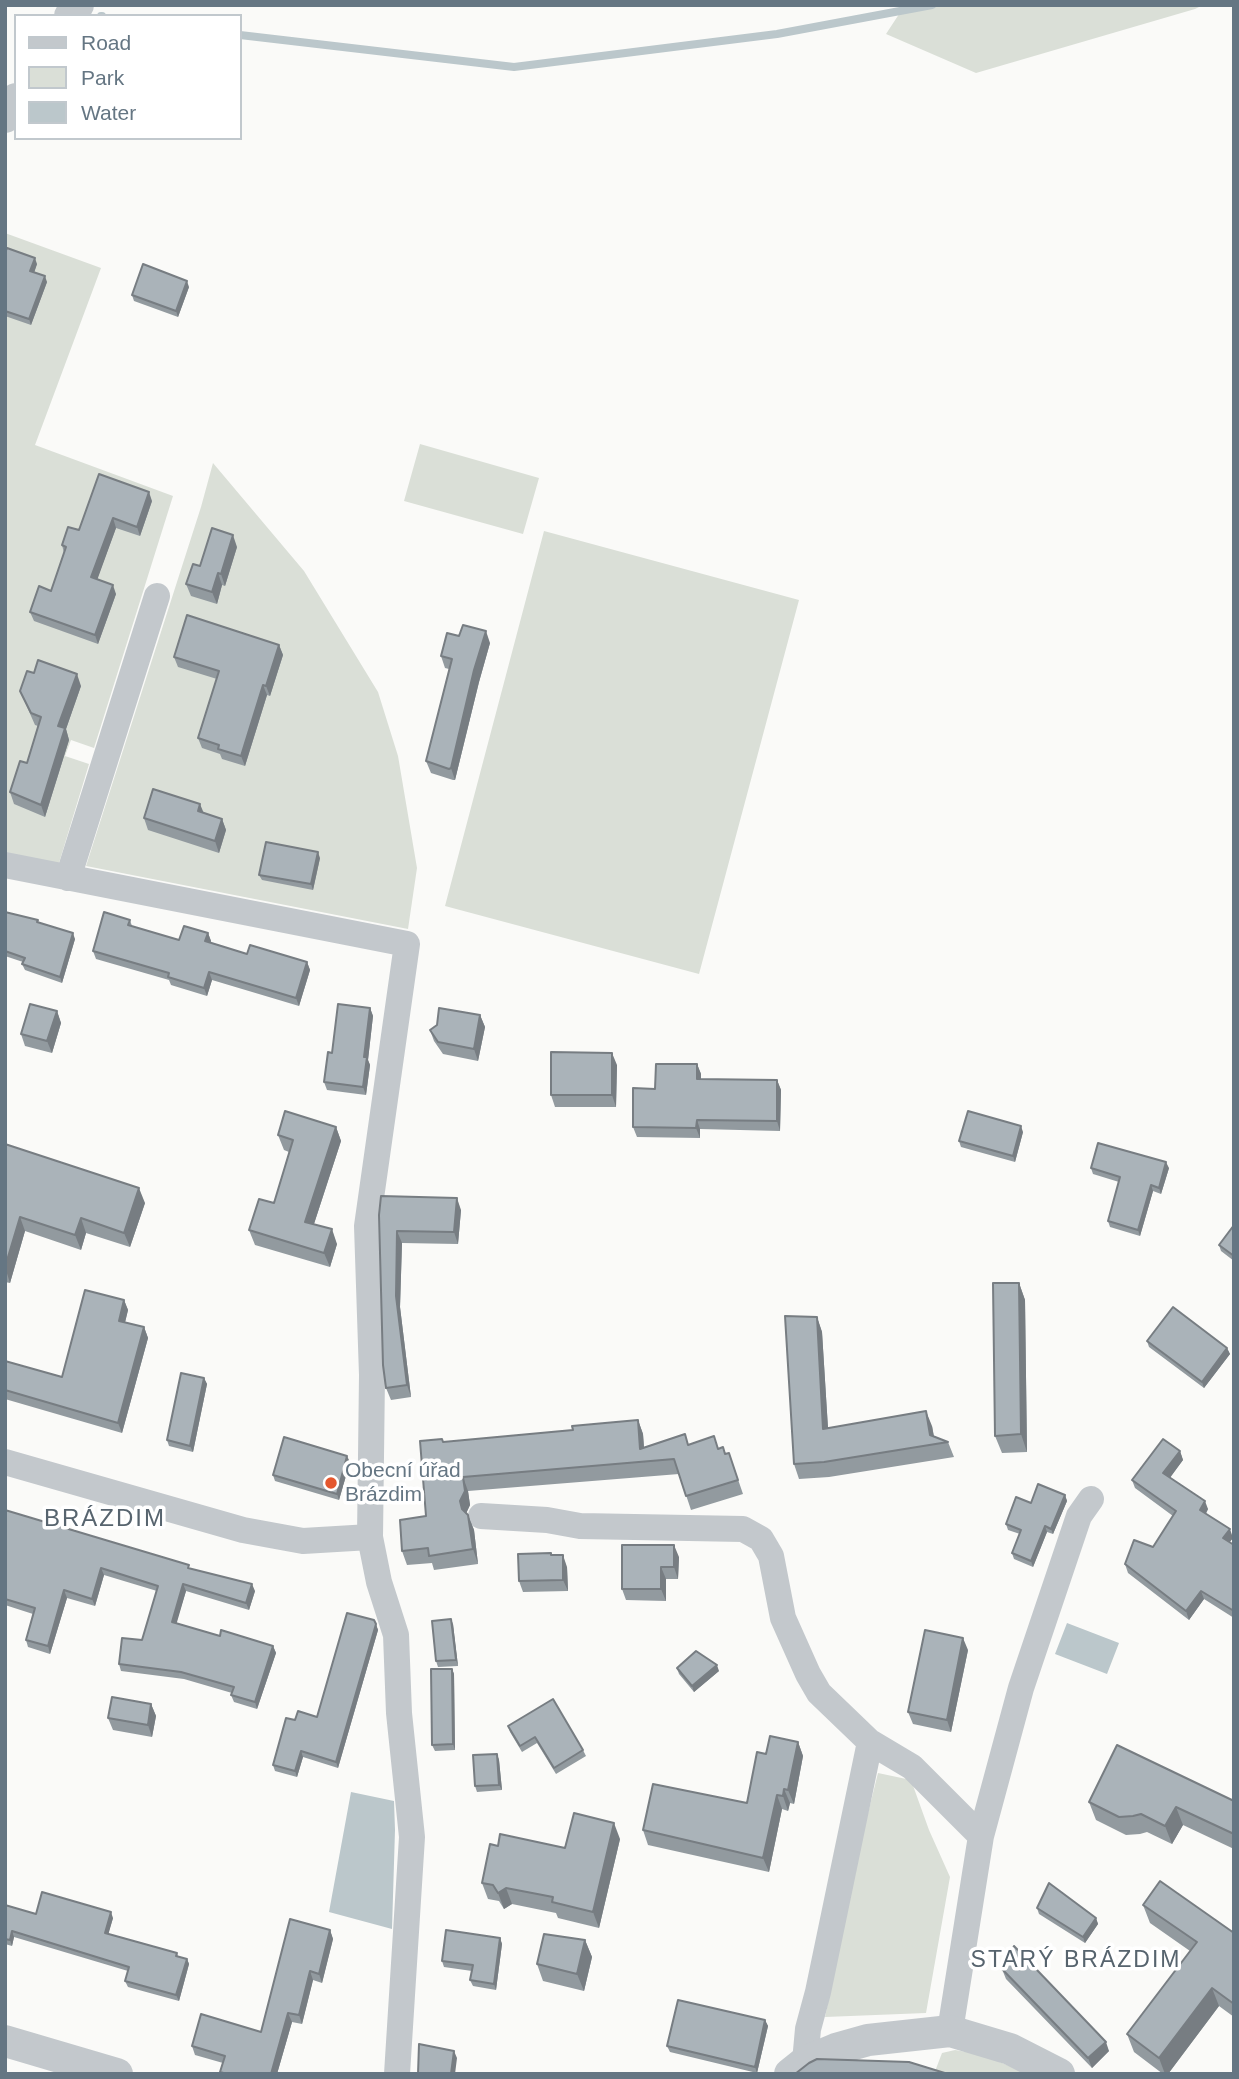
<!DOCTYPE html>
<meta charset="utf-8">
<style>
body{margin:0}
#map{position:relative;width:1239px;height:2079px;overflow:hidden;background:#fafaf8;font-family:Arial,sans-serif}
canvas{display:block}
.frame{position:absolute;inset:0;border:7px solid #657683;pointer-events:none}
.legend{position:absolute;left:14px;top:14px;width:228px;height:126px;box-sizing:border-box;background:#fff;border:2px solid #c1c8cd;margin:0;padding:9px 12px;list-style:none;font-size:21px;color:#657683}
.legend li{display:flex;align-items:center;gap:14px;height:35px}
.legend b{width:35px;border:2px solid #c1c8cd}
</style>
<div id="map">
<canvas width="1239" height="2079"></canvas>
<div class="frame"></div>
<ul class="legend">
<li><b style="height:9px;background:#c3c8cc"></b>Road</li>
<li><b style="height:19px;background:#dadfd7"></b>Park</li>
<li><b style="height:19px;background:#bbc7cb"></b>Water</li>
</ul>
</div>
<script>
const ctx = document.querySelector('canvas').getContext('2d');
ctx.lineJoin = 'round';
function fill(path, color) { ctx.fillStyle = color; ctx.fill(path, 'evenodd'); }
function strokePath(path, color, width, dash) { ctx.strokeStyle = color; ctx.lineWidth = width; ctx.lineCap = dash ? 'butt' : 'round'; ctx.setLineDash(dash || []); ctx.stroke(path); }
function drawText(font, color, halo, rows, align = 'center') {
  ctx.font = font + ' Arial,sans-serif'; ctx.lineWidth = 7; ctx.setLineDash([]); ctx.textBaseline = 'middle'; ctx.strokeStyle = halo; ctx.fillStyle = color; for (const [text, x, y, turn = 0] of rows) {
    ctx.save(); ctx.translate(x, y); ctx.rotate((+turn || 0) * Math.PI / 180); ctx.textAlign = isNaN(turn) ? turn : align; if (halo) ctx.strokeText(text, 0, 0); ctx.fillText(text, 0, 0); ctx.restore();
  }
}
const green = new Path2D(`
 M905,5H1203L1195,9L976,73L886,34Z
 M5,233L101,268L35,445L173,496L94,748L71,740L65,756L89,764L59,863L5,853Z
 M420,444L539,478L523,534L404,501Z
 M213,463L304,571L378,692L398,756L417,868L408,929L86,866L201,507Z
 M544,531L799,600L699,974L445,906Z
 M878,1773L911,1780L929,1830L950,1877L926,2013L825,2017L867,1817Z
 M955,2050L979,2054L1030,2074H934L942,2053Z`);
const water = new Path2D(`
 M1067,1623L1119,1643L1107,1674L1055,1654Z
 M351,1792L394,1801L395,1830L392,1929L329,1912Z`);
const stream = new Path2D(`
 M101,16H102
 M240,35L514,67L777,34L932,5`);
const minor = new Path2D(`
 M5,865L407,944L367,1226L372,1375L370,1537L379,1582L396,1635L399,1713L412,1837L397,2074
 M68,878L157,596
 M5,1462L243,1530L303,1541L370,1537
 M481,1516L547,1520L580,1526L743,1529L761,1539L771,1556L783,1618L808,1674L819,1693L870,1742L912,1767L981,1836
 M950,2031L981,1836L1021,1688L1079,1516L1091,1499
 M805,2062L808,2029L818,1992L870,1742`);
const tertiary = new Path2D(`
 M70,16L78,5
 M5,117L16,99
 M5,2041L117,2074
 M790,2074L805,2062L836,2049L868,2040L950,2031L1010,2049L1059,2074`);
const wall = new Path2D(`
 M5,253L37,264L34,272L47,282L31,325L5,316Z
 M189,287L178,317L134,301L132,295Z
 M152,501L140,536L116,528L97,579L116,594L98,644L34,621L30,612L51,591L64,553L62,545L79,530Z
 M237,547L225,586L222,585L217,604L191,596L186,584L200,566Z
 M459,636L490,643L479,682L455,780H453L431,773L426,761L449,669L445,668L441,656Z
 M279,645L283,655L270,696L267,695L245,766L222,759L220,754L202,748L198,738L217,679L178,667L174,657Z
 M34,673L81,686L66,729L69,740L45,817L14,804L10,792L27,763L38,726L35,725L20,691Z
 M144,818L222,819L226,830L219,853L148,830Z
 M320,858L313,890L262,880L259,875Z
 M5,912L39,922L75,939L62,983L25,970L22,964L23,962L5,956Z
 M130,920L132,926L179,940L208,933L211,941L210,943L247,954L307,962L310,970L299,1006L212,980L207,996L171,985L169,980L96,959L93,951Z
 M370,1008L373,1016L368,1060L370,1065L366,1095L327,1090L324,1082L332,1053Z
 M57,1011L61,1023L52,1053L25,1046L21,1034Z
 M480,1015L485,1027L478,1061L443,1054L434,1041L430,1030Z
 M697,1064L701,1074V1080H777L781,1090L780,1131L700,1129V1138L637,1137L633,1127L655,1089Z
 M617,1065L616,1107H555L551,1095Z
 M336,1127L341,1141L314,1224L337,1244L330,1267L255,1245L249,1230L274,1203L289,1152L284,1150L278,1135Z
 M1023,1132L1015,1162L961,1147L959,1141Z
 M5,1144L145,1203L130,1247L86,1233L81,1250L25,1231L10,1283L5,1282Z
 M1091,1168H1169L1161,1194L1153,1191L1140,1236L1110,1227L1108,1221L1119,1182L1093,1174Z
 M461,1210L458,1244L402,1243L400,1307L411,1397L391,1400L386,1388L379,1215Z
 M1234,1225V1261L1221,1251L1219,1245Z
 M1019,1283L1025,1300L1027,1452L1002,1453L995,1436Z
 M124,1300L128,1310L125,1322L144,1327L148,1338L122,1433L5,1399V1361L62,1377Z
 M817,1317L822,1332L828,1429L932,1426L934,1436L948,1442L954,1457L829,1477L799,1479L794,1464Z
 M1147,1341L1227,1348L1230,1354L1204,1388L1149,1347Z
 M204,1378L207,1384L193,1452L169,1446L167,1440Z
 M638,1420L643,1434L644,1447L688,1444L719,1449L726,1454L729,1453L743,1494L691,1510L679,1474L468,1491L470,1505L466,1513L468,1515L474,1530L478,1564L434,1570L432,1563L407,1565L402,1551L426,1516L443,1442L573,1430Z
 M1180,1451L1183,1460L1170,1477L1208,1509L1206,1514L1233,1538L1229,1542L1234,1545V1618L1204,1599L1189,1620L1128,1573L1125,1564L1153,1547L1173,1516L1135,1488L1132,1480Z
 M350,1462L339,1500L275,1481L273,1475Z
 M1065,1495L1067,1501L1053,1534L1047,1532L1033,1567L1014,1559L1012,1553L1020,1534L1008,1530L1006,1524L1031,1503Z
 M5,1510L190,1569L255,1591L249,1610L186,1591L176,1623L220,1636L273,1646L276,1653L257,1709L234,1702L231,1695L232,1693L184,1679L121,1671L119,1664L142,1640L157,1591L104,1575L95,1606L67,1598L50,1654L28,1647L26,1640L33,1614L5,1605Z
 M679,1557L678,1579H666V1601L626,1600L622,1589Z
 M567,1567L568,1591L523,1592L519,1581Z
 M374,1620L378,1630L338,1768L303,1757L297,1777L275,1771L273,1765L295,1720L317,1717Z
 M453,1624L458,1666L438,1667L436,1661Z
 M968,1650L951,1732L913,1724L908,1712Z
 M677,1668L719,1671L694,1692L679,1674Z
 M452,1669L454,1674L455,1750L435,1751L432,1745Z
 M151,1704L156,1716L152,1737L113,1730L108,1718Z
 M508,1726L583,1750L586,1756L556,1774L537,1743L522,1752L510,1732Z
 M798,1742L803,1756L794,1804L790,1803L788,1811L782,1809L769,1872L648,1845L643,1830L747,1803L766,1754Z
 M497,1754L499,1760L502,1790L477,1792L475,1786Z
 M1234,1801V1849L1183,1825L1172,1844L1147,1832L1140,1834L1126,1835L1096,1820L1089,1802Z
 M620,1839L599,1928L558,1918L556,1913L512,1904L504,1909L499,1901L488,1899L482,1883L498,1846L565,1848Z
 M5,1905L36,1914L113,1918L108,1934L177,1953L178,1956L187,1959L189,1964L179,2001L128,1987L125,1981L128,1971L14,1937L12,1946L5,1944Z
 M1143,1905L1234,1933V2017L1219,2006L1168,2074H1163L1134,2052L1127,2034L1190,1951L1150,1923Z
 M1037,1908L1096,1918L1098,1924L1085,1943L1039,1914Z
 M330,1930L333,1939L322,1983L313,1980L302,2024L292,2022L277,2074H221L220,2072L223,2063L195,2055L192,2046L261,2032Z
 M500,1938L502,1944L496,1990L473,1986L470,1980L472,1971L444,1967L442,1961Z
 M585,1940L592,1957L584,1991L543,1981L537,1964Z
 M1002,1969L1109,2051L1092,2068L1006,1979Z
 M765,2020L768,2026L757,2073L670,2052L667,2046Z`);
const shadedWall = new Path2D(`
 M35,258L37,264L33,276L30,271Z
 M45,276L47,282L31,325L29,319Z
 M187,281L189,287L178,317L176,311Z
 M149,492L152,501L140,536L137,527Z
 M113,518L116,528L95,586L91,577Z
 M233,535L237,547L225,586L221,574Z
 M218,573L222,585L217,604L212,592Z
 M113,585L116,594L98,644L95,635Z
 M486,631L490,643L479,682L455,780L451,768L474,670Z
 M279,645L283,655L270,696L266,686Z
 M77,674L81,686L66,729L69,740L45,817L41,805L58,726Z
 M263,685L267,695L245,766L241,756Z
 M200,804L205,816L198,811Z
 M222,819L226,830L219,853L215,841Z
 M318,852L320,858L313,890L311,884Z
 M73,933L75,939L62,983L60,977Z
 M208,933L211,941L208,949L205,941Z
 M307,962L310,970L299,1006L296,998Z
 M209,972L212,980L207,996L204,988Z
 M370,1008L373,1016L368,1060L370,1065L366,1095L363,1087L364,1057Z
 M57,1011L61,1023L52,1053L47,1041Z
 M480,1015L485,1027L478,1061L474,1049Z
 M612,1053L617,1065L616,1107L612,1095Z
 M697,1064L701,1074V1089L697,1079Z
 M777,1080L781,1090L780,1131L777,1121Z
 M697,1120L700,1129V1138L696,1128Z
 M1021,1126L1023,1132L1015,1162L1013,1156Z
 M336,1127L341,1141L310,1236L305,1222Z
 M1166,1162L1169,1168L1161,1194L1159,1188Z
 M1151,1185L1153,1191L1140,1236L1138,1230Z
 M139,1188L145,1203L130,1247L124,1233Z
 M457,1198L461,1210L458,1244L454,1232Z
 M20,1217L25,1231L10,1283L5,1267Z
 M81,1218L86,1233L81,1250L75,1235Z
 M332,1229L337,1244L330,1267L324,1253Z
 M397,1231L402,1243L400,1307L411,1397L407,1385L396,1296Z
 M1019,1283L1025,1300L1027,1452L1021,1434Z
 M124,1300L128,1310L123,1331L119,1321Z
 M817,1317L822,1332L829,1444L823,1429Z
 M144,1327L148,1338L122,1433L118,1423Z
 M1227,1348L1230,1354L1204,1388L1202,1382Z
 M204,1378L207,1384L193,1452L190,1446Z
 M926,1411L932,1426L935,1444L930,1435Z
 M638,1420L643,1434L645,1463L640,1449Z
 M1180,1451L1183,1460L1167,1482L1163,1473Z
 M347,1456L350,1462L339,1500L337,1494Z
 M463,1477L468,1491L470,1505L465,1516L460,1501Z
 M1065,1495L1067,1501L1053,1534L1051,1529Z
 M1205,1501L1208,1509L1203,1518L1200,1510Z
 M468,1515L474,1530L478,1564L473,1549Z
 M1045,1526L1047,1532L1033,1567L1031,1561Z
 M1230,1529L1233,1538L1226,1547L1223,1538Z
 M674,1545L679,1557L678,1579L674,1567Z
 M563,1555L567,1567L568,1591L563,1580Z
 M661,1567L666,1579V1601L661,1589Z
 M101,1568L104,1575L95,1606L92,1599Z
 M183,1584L186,1591L175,1629L172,1622Z
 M252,1584L255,1591L249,1610L246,1603Z
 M64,1590L67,1598L50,1654L48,1646Z
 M1201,1591L1204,1599L1189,1620L1186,1611Z
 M451,1619L453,1624L458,1666L456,1660Z
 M376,1624L378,1630L338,1768L336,1762Z
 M963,1638L968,1650L951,1732L947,1720Z
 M273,1646L276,1653L257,1709L255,1702Z
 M717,1665L719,1671L694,1692L692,1686Z
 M452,1669L454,1674L455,1750L453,1744Z
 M151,1704L156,1716L152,1737L148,1725Z
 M798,1742L803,1756L794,1804L788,1790Z
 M301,1751L303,1757L297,1777L295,1771Z
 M497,1754L499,1760L502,1790L499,1785Z
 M784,1789L790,1803L788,1811L783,1796Z
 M777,1795L782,1809L769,1872L763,1858Z
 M1176,1807L1183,1825L1172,1844L1165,1826Z
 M614,1823L620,1839L599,1928L593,1912Z
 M506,1888L512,1904L504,1909L498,1893Z
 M111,1912L113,1918L107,1939L105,1933Z
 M1096,1918L1098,1924L1085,1943L1083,1937Z
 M330,1930L333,1939L322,1983L319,1974Z
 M12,1931L14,1937L12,1946L10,1940Z
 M500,1938L502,1944L496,1990L494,1984Z
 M585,1940L592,1957L584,1991L577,1974Z
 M187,1959L189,1964L179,2001L176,1995Z
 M310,1971L313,1980L302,2024L299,2015Z
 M1212,1988L1219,2006L1168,2074H1165L1159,2058Z
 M288,2013L292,2022L277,2074H271Z
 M765,2020L768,2026L757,2073L755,2067Z
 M1106,2042L1109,2051L1092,2068L1088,2058Z
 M454,2051L457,2058L455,2074H451Z`);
const building = new Path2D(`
 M7,248L35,258L30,271L45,276L29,319L5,311V253Z
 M143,264L187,281L176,311L132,295Z
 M99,474L149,492L137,527L113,518L91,577L113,585L95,635L30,612L39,586L51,591L66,547L62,545L68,527L79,530Z
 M212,528L233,535L221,574L218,573L212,592L186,584L193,564L200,566Z
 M187,615L279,645L266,686L263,685L241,756L218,749L219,745L198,738L219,671L174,657Z
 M463,625L486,631L474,670L451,768L449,769L426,761L452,659L441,656L447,633L459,636Z
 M38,660L77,674L58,726L65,728L41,805L10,792L20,761L27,763L41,717L31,713L20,691L27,671L34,673Z
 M153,789L200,804L198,811L222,819L215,841L144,818Z
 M266,842L318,852L311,884L259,875Z
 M5,912L38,920L37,922L73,933L60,977L22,964L25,958L5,951Z
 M104,912L130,920L128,925L179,940L184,926L208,933L205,941L247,954L250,945L307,962L296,998L209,972L204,988L168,977L169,973L93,951Z
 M30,1004L57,1011L47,1041L21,1034Z
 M338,1004L370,1008L364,1057H367L363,1087L324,1082L328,1052L332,1053Z
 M439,1008L480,1015L474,1049L438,1042L430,1030L437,1025Z
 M551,1052L612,1053V1095H551Z
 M656,1064H697V1079L777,1080V1121L697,1120L696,1128L633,1127V1088L655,1089Z
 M285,1111L336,1127L305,1222L332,1229L324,1253L249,1230L259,1199L274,1203L293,1140L278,1135Z
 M968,1111L1021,1126L1013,1156L959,1141Z
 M1098,1143L1166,1162L1159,1188L1151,1185L1138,1230L1108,1221L1120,1177L1091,1168Z
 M5,1144L139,1188L124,1233L81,1218L75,1235L20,1217L5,1267Z
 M381,1196L457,1198L454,1232L397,1231L396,1296L407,1385L386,1388L383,1365L379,1215Z
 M1234,1225V1256L1219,1245Z
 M993,1283H1019L1021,1434L995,1436Z
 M85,1290L124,1300L119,1321L144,1327L118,1423L5,1390V1361L62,1377Z
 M1173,1307L1227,1348L1202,1382L1147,1341Z
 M785,1316L817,1317L823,1429L926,1411L930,1435L948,1442L824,1462L794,1464Z
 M181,1373L204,1378L190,1446L167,1440Z
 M638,1420L640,1449L685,1434L688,1445L714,1436L718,1449L723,1447L725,1454L729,1453L738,1480L686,1496L674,1459L463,1477L465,1491L460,1501L462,1509L468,1515L473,1549L429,1556L428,1548L402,1551L400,1520L426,1516L420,1441L442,1439L443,1442L573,1430L572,1426Z
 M284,1437L347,1456L337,1494L273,1475Z
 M1163,1439L1180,1451L1163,1473L1205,1501L1200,1510L1230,1529L1223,1538L1234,1545V1611L1201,1591L1186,1611L1125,1564L1134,1540L1153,1547L1176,1511L1132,1480Z
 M1038,1484L1065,1495L1051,1529L1045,1526L1031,1561L1012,1553L1021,1530L1006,1524L1016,1497L1031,1503Z
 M5,1510L189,1565L188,1568L252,1584L246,1603L183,1584L172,1622L220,1636L221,1630L273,1646L255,1702L231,1695L234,1687L181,1672L119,1664L122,1638L142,1640L158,1586L101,1568L92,1599L64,1590L48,1646L26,1640L35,1608L5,1599Z
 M622,1545H674V1567H661V1589H622Z
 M551,1553V1555H563V1580L519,1581L518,1554Z
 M347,1613L374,1620L376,1624L336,1762L301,1751L295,1771L273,1765L286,1718L295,1720L298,1711L317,1717Z
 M451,1619L456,1660L436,1661L432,1621Z
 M925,1630L963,1638L947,1720L908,1712Z
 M696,1651L717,1665L692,1686L677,1668Z
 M431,1669H452L453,1744L432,1745Z
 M112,1697L151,1704L148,1725L108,1718Z
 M553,1699L583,1750L554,1768L535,1737L520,1746L508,1726Z
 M770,1736L798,1742L788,1790L784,1789L783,1796L777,1795L763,1858L643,1830L653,1784L747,1803L757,1752L766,1754Z
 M1117,1745L1234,1801V1834L1176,1807L1165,1826L1141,1814L1133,1816L1119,1817L1089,1802Z
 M497,1754L499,1785L475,1786L473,1755Z
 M574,1813L614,1823L593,1912L552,1902L553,1897L506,1888L498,1893L493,1885L482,1883L490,1844L498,1846L500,1834L565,1848Z
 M1160,1881L1234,1933V1973L1233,1974L1234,1975V2004L1212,1988L1159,2058L1127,2034L1197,1942L1143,1905Z
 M1049,1883L1096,1918L1083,1937L1037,1908Z
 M42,1892L111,1912L105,1933L177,1953L176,1956L187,1959L176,1995L125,1981L129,1967L12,1931L10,1940L5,1939V1905L36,1914Z
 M290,1919L330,1930L319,1974L310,1971L299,2015L288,2013L271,2074H227L220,2072L225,2056L192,2046L201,2014L261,2032Z
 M446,1930L500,1938L494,1984L470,1980L473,1965L442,1961Z
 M544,1934L585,1940L577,1974L537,1964Z
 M1014,1946L1106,2042L1088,2058L1002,1969Z
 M678,2000L765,2020L755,2067L667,2046Z
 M419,2044L454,2051L451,2074H418Z
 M817,2059L909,2062L948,2074H795L809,2063Z`);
const markers = [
 [331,1483,7,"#e4572e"]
];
const poiNames = [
 ["Obecní úřad",345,1471],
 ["Brázdim",345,1495]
];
const neighbourhoodNames = [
 ["STARÝ BRÁZDIM",1076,1961]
];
const quarterNames = [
 ["BRÁZDIM",105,1519]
];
fill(green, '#dadfd7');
fill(water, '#bbc7cb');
strokePath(stream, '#bbc7cb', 8);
strokePath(minor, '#c3c8cc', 26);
strokePath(tertiary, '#c3c8cc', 32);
fill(wall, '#929a9f');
fill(shadedWall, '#777d82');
fill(building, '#aab3b9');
strokePath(building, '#777d82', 2);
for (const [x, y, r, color] of markers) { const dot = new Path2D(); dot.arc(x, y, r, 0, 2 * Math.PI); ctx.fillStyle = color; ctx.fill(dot); strokePath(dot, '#fff', 2.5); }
drawText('21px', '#657683', '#fff', poiNames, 'left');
ctx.letterSpacing = '2px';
drawText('23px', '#57646e', '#fff', neighbourhoodNames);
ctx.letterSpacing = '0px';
ctx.letterSpacing = '2px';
drawText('24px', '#57646e', '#fff', quarterNames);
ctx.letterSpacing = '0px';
</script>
